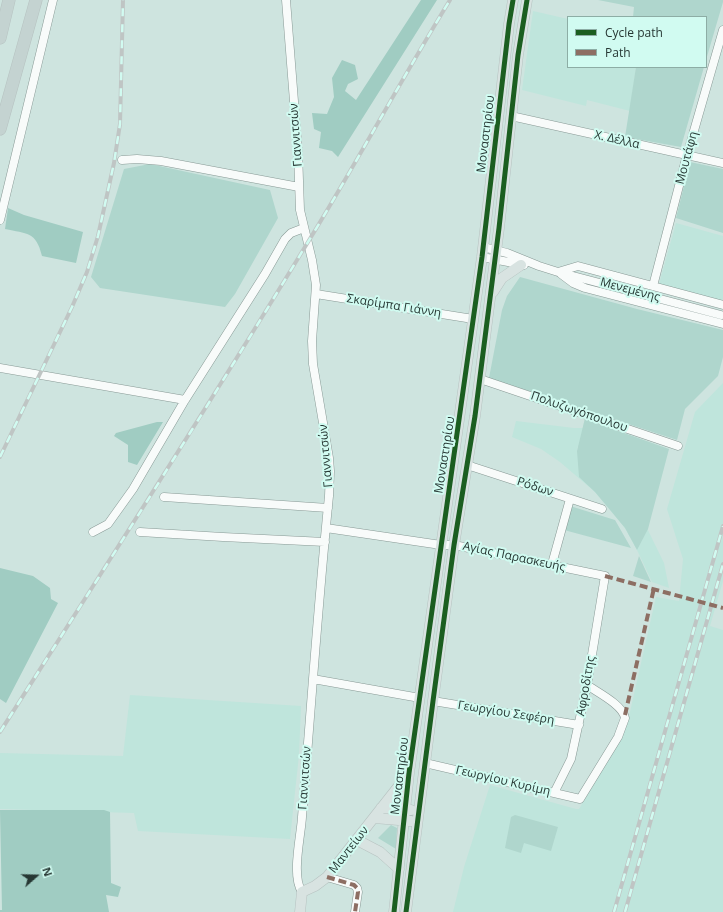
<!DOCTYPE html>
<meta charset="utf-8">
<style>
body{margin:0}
#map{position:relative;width:723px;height:912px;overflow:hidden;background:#cee4df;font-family:"Open Sans",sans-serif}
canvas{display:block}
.legend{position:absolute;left:567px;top:16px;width:140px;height:52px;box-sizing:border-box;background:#d1fbf1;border:1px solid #8dada5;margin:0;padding:5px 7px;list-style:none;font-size:12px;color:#263733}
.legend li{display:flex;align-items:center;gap:8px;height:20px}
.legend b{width:20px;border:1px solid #8dada5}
.north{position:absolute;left:16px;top:856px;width:40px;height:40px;-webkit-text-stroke:3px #d1fbf1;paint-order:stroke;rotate:70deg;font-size:11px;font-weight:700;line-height:16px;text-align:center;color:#263733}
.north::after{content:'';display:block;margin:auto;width:14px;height:18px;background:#263733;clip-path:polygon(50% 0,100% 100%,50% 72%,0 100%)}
</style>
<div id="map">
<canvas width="723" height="912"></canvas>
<ul class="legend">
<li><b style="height:5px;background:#1b5e20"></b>Cycle path</li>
<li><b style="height:5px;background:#8d6e63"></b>Path</li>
</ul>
<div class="north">N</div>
</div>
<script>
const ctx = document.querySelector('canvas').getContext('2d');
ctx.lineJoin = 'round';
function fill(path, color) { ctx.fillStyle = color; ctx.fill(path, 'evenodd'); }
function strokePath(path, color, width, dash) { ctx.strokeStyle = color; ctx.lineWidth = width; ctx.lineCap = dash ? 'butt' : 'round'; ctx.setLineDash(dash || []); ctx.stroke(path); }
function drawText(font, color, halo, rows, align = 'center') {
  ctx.font = font + ' "Open Sans",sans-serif'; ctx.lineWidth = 4; ctx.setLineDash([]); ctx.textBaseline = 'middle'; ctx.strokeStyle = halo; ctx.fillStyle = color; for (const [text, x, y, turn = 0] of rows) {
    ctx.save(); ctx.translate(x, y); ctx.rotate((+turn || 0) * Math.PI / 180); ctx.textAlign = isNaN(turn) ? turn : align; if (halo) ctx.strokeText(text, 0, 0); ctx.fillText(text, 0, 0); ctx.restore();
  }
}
const built = new Path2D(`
 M533,11L568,19V67H636L630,111L587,100L586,106L522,90Z
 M676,223L723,236V301L659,284Z
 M723,383V581L710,626L723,630V912H453L464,867L490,785L576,809H579L618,742L627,725L656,597L679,601L683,559L667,509L695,412Z
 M516,421L574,428H597L599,446H578L577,451L592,462L642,518L664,563L669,588L652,582L637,550L625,528L610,509L595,492L560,462L541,449L512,437Z
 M130,695L301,706L299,755L290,839L138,831L134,813L0,809V753L123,756Z`);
const green = new Path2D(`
 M598,0H723V2L706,60V17H633L634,7Z
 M636,67H704L681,147L625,137Z
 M690,162L723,169V233L676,218Z
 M150,164L270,190L278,218L235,294L225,307L100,288L91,277L124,169Z
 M520,277L637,309L723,330V357L718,376L685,409L677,440L489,378L502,310L507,296Z
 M585,418L610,428L669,449L648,529L637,550L625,528L595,492L579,477L577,451Z
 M570,506L615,520L631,548L564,530Z
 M639,556L651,582L633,576Z
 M515,815L558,827L551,851L524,843L521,853L505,848L511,817Z
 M391,825L397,828L396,849L378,838Z`);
const forest = new Path2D(`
 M421,0H437L338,157L332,151L319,148L321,132L314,129L312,113L327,114L334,97L332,78L342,60L355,65L358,79L348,84L345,91L356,100Z
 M8,208L24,215L83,232L76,263L42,256C36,231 27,234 5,229Z
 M157,422H163L137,465L128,462V445L114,436L116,433Z
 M0,568L33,576L50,588L51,599L58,603L6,703L0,699Z
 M0,810H104L110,812L111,883L121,887L118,897L106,895L109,912H0V910H2Z`);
const minor = new Path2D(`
 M286,0L298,152L300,210L312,260L316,285L312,341L313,364L329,458L330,471L329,496C318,603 311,710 302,817C301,836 291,876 302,892
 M511,116L723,163
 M122,160L137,159L161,161L299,187
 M0,220L53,0
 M483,247L507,253L539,266L558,272L721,315
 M482,257L524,265
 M558,272L578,266L723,305
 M561,274L573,283L585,288L723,324
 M653,286L687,155L723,30
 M316,294L473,319
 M0,368L185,400
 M480,379L678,446
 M467,465L602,509
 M164,497L328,508
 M326,528L441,545H454L605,576L587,685L571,759L554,793
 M93,532L108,524L133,489L185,400L265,274L285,239L291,233L304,228
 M140,532L223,537L325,542
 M552,564L570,499
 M313,679L420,698
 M433,701L579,725
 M425,763L580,799L618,737L625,718C623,705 597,692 587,685
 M327,877L354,885L357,888L358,892L355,912`);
const major = new Path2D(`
 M493,292L502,278L521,265
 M381,808L411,810
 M374,818L411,821
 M357,840L380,852L399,869
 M300,912L302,892L315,886L327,877L409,773
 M394,912L409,773L482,257L509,24L513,0
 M406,912L433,701L454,545L475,416L499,228L518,55L527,0`);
const highway = new Path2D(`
 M0,38L9,0
 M0,129L36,0`);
const rail = new Path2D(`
 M0,457L72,307L87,272L98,236L114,163L120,124L123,0
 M0,732C104,569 208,407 308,242C357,162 401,80 450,0
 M614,912L723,526
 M625,912L723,564`);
const quiet = new Path2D(`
 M605,576L723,608
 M625,715L654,588
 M327,877L354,885L357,888L358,892L355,912`);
const cycleway = new Path2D(`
 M394,912L409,773L482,257L509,24L513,0
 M406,912L433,701L454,545L475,416L499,228L518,55L527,0`);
const streetNames = [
 ["Μοναστηρίου",486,134,-83],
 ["Γιαννιτσών",296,135,-94],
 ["Χ. Δέλλα",617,140,13],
 ["Μουτάφη",687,158,-75],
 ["Μενεμένης",630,290,15],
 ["Σκαρίμπα Γιάννη",394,306,9],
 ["Πολυζωγόπουλου",579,412,19],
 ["Μοναστηρίου",445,455,-81],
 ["Γιαννιτσών",326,456,-95],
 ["Ρόδων",535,487,18],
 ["Αγίας Παρασκευής",514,557,12],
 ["Αφροδίτης",586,686,-80],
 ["Γεωργίου Σεφέρη",506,713,9],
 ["Μοναστηρίου",400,776,-83],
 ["Γιαννιτσών",305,778,-86],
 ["Γεωργίου Κυρίμη",503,781,13],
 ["Μαντείων",349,850,-52]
];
fill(built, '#bfe5dc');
fill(green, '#afd6cd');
fill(forest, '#a0ccc2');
strokePath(minor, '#889995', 9);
strokePath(major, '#b6c2c0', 11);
strokePath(highway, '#b6c2c0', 13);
strokePath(minor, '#f8fbfa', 8);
strokePath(major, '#d8e3e1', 10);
strokePath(highway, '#c4d3d1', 12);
strokePath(rail, '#bfc5c4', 4);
strokePath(rail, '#d1fbf1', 2.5, [8]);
strokePath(quiet, '#8d6e63', 4, [8, 4]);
strokePath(cycleway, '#1b5e20', 5);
drawText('12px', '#263733', '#d1fbf1', streetNames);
</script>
